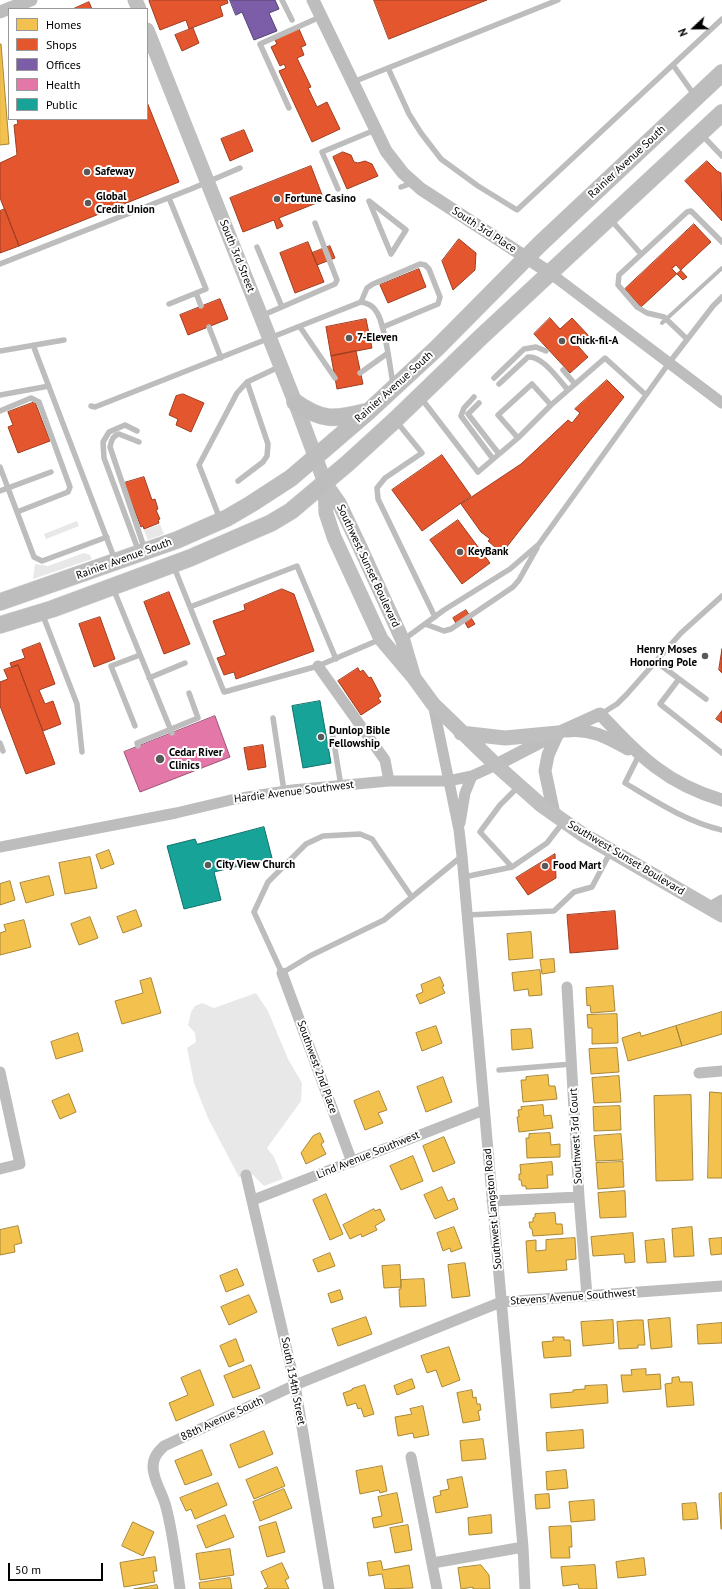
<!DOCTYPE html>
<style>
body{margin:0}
#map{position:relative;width:722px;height:1589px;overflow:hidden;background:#fff;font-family:"PT Sans",sans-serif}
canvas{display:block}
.legend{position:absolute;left:8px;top:8px;width:140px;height:112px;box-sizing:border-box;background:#fff;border:1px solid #999;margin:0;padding:5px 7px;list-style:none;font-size:12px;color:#000}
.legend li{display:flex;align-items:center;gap:8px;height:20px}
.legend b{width:20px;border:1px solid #999}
.north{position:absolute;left:674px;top:8px;width:40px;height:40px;-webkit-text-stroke:3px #fff;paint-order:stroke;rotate:248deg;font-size:11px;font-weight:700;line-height:16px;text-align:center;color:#000}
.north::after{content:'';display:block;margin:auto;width:14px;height:18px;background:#000;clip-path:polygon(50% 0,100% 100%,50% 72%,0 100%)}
.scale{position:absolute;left:8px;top:1563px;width:95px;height:18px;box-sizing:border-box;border:2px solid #000;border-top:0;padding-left:5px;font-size:12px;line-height:14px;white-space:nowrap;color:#000;-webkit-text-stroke:3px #fff;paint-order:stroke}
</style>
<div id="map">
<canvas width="722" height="1589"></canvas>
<ul class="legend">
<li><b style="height:11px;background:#f2c14e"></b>Homes</li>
<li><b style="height:11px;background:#e4572e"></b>Shops</li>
<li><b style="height:11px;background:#7b5ea7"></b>Offices</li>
<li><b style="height:11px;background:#e377a8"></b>Health</li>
<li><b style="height:11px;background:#17a398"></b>Public</li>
</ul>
<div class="north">N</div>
<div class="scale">50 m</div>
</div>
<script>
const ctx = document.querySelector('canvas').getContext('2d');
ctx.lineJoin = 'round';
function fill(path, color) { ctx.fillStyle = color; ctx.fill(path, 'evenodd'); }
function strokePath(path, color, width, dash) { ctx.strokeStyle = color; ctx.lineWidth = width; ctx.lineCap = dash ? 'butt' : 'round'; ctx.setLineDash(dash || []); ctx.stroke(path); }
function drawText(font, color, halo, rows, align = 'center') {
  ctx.font = font + ' "PT Sans",sans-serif'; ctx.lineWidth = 4; ctx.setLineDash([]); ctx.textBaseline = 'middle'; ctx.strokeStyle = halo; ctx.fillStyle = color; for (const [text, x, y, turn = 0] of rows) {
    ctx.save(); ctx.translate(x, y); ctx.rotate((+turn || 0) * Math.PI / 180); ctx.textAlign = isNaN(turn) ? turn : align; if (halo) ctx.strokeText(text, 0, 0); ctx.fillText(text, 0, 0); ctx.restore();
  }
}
const green = new Path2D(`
 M77,521L79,526L46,539L44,534Z
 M160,524L164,534L148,540L144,530Z
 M84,553L90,555L92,559L33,579L35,564L48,566Z
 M256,993L268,1011L288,1059L302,1083L301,1101L267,1148L274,1157L283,1179L264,1186L251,1173L239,1177L208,1118L194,1083L187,1048L196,1042L195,1033L188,1025L191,1012L195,1006L202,1003L214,1008Z`);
const homes = new Path2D(`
 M0,44H1L9,144L0,145Z
 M109,850L114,864L101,869L96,855Z
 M90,857L97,888L65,894L59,863Z
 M49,876L54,895L26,903L20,883Z
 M10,881L15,900L0,905V884Z
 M136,910L142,926L123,933L117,917Z
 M90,917L98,938L79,945L71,924Z
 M24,920L31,947L0,955V933L6,931L4,925Z
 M531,932L533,958L509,960L507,934Z
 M554,959L555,972L542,974L540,960Z
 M540,970L542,995L529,996L528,989L514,991L512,973Z
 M440,977L444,986L442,987L445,993L420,1004L416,995L423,992L421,985Z
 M151,978L161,1013L122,1024L115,1001L143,993L140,981Z
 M613,986L615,1011L591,1013L590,1005L587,1006L586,988Z
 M722,1012V1034L682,1046L676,1026Z
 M617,1014L618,1043L592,1044V1028H588L587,1015Z
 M436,1026L442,1043L422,1051L416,1033Z
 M676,1026L682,1046L628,1061L622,1038L640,1032L641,1036Z
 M531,1029L533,1048L512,1050L511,1030Z
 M78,1033L83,1051L56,1059L51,1042Z
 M617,1048L619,1072L591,1074L589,1049Z
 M548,1075L549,1086H555L557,1099L523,1102L521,1080H526V1077Z
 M619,1076L621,1102L594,1103L592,1078Z
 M443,1077L452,1102L426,1112L417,1087Z
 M379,1091L387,1110L378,1113L383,1123L365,1130L354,1101Z
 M710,1092L722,1093V1178H708Z
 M69,1094L76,1112L60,1119L52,1101Z
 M691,1095L693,1180L656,1181L654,1096Z
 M543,1105L544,1116L551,1115L553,1128L519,1132L517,1117H519L518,1110L522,1109L521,1107Z
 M620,1106L621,1130L594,1131L593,1107Z
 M320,1133L324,1142L321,1144L326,1154L306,1164L301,1153L313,1136Z
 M550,1133L551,1145L560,1144V1157L527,1158L526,1138H529V1134Z
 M621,1134L623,1160L596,1161L594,1136Z
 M444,1137L455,1163L433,1172L423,1146Z
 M413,1156L423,1181L401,1190L390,1166Z
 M552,1162L553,1175H547L548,1188L526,1189V1186H522L521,1180H519V1174H521L520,1165Z
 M623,1162L624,1187L598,1189L596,1163Z
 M442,1187L448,1201L454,1198L458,1209L435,1219L424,1195Z
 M625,1191L626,1217L600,1218L598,1193Z
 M326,1194L343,1234L330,1240L313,1200Z
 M374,1209L375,1211L380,1209L385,1220L375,1226L377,1230L362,1237L361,1234L350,1239L343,1225Z
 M555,1213L556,1224H562L563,1234L533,1236L532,1229L530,1228L529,1222H533V1218L535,1217V1214Z
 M18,1226L22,1243L14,1245L15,1252L0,1255V1230Z
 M454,1227L462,1248L451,1252L450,1248L443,1251L437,1233Z
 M692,1227L694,1256L674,1257L672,1229Z
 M633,1233L635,1262L625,1263L624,1254L593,1256L591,1237Z
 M575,1238L576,1259L566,1260L567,1270L528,1273L526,1241L536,1240V1251L546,1250V1240Z
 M722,1238V1254L711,1255L709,1239Z
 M664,1239L666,1262L647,1263L645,1241Z
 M330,1253L335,1266L318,1272L313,1260Z
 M465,1263L470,1296L452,1298L448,1265Z
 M400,1265L401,1287L384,1288L382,1266Z
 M237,1269L244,1285L226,1292L220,1276Z
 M424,1279L426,1306L400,1307L399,1289H401V1280Z
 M340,1290L343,1299L331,1303L328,1294Z
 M249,1295L257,1312L229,1325L221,1307Z
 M366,1317L372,1334L338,1346L332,1329Z
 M670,1318L672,1347L651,1349L648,1320Z
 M613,1320L614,1343L583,1346L581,1322Z
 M636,1320H643L645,1345H638V1348L619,1349L617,1322Z
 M722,1323V1343L698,1344L697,1325Z
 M553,1337H564V1340H570L571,1356L544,1358L542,1342L553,1341Z
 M236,1339L244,1361L229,1367L220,1346Z
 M449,1347L460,1380L442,1387L436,1370L427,1373L421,1356Z
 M251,1365L260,1388L233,1398L224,1376Z
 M646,1369V1375L660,1374L661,1389L623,1392L621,1375H632L631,1370Z
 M200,1370L214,1405L176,1421L169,1403L188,1395L181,1378Z
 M679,1377L680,1382H692L694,1405L667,1407L665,1384L672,1383V1378Z
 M412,1379L415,1388L397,1395L394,1386Z
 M365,1385L374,1414L364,1417L361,1408L358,1409L356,1403L347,1406L343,1393L352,1390V1389Z
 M607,1385L608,1403L551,1408L550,1394L573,1392V1390L585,1389V1386Z
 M472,1390L473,1398L476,1397L477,1404H480L481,1410L478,1411L480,1420L463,1423L457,1393Z
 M423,1406L429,1435L414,1438L413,1433L398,1436L395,1417L412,1414L410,1409Z
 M583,1430L584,1448L547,1451L546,1433Z
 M264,1431L273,1454L239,1468L230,1445Z
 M483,1439L486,1459L462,1461L460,1441Z
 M202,1450L212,1475L185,1485L175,1461Z
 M382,1466L387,1491L380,1493L379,1490L360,1494L356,1471Z
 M277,1467L285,1486L254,1499L246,1480Z
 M566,1470L568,1488L547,1490L546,1472Z
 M462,1477L468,1507L436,1513L433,1497L441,1495L440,1491L449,1489L447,1480Z
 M218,1483L227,1505L195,1519L191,1509L186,1511L180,1498Z
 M284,1489L292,1508L260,1521L253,1502Z
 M397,1493L403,1522L374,1528L372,1518L382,1516L378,1497Z
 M722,1493V1529H721L719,1494Z
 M549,1494L550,1508L536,1509L535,1495Z
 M594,1500L595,1520L571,1522L569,1502Z
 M696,1503L698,1519L683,1520L682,1504Z
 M225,1515L234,1537L206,1548L197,1526Z
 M491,1515L492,1533L469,1535L468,1518Z
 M133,1522L154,1532L143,1556L122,1546Z
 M276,1522L285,1552L267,1557L259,1527Z
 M408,1525L412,1550L395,1553L390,1528Z
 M571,1526L572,1547H569L570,1558H551L549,1527Z
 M230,1549L234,1575L200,1580L196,1554Z
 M155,1557L157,1571H153L155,1582L124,1587L120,1563Z
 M644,1558L646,1575L618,1578L616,1562Z
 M381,1561L383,1570L409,1565L413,1588L385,1589L382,1574L369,1576L367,1563Z
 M282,1563L289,1578L285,1580L289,1589H264L268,1587L261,1572Z
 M481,1565L489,1575L490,1589H473V1587L461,1589L458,1568Z
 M595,1565L597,1589H579L578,1584L563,1586L561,1567Z
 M230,1578L232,1589H200L199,1583Z
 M157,1585L158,1589H134Z`);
const shops = new Path2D(`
 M152,0H227L228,3L220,6L223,16L189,29L186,20L160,30L149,1Z
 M374,0H487L389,39Z
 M89,2L92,9H73Z
 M193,28L199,43L182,51L175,35Z
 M299,29L306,45L301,47L304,55L297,58L311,87L308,88L317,107L327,102L340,129L312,142L279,71L286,68L284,64L280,66L271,47L277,44L275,40Z
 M147,102L179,182L19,246L0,198V163L17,155L14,125L18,124L17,119H147Z
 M244,130L253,151L230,161L221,139Z
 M343,152L351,155L354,162L358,163L365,161L372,164L378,176L347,189L333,157Z
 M707,161L717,171L721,173L722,221L685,181Z
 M311,166L324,200L279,218L283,226L277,229L274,220L243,232L230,198Z
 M5,209L19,246L0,253V211Z
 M694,224L711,242L641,307L625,289Z
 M459,239L476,253L475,270L453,290L442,261Z
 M308,242L324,282L295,293L280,253Z
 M330,246L335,258L317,265L312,253Z
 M676,265L687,277L683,280L672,269Z
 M419,269L426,287L388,303L380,285Z
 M220,299L228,319L188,335L180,315Z
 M550,318L560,329L572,318L589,336L578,346L588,357L570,373L534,334Z
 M366,319L372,348L331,356L326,327Z
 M356,351L363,384L337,389L331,356Z
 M607,380L624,397L502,553L488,541L490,539L481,532L461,504L521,464L568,420L572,423L580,413L575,409Z
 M183,394L204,403L191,432L176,425L178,419L169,415L176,396Z
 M35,402L50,441L18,453L8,427L13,425L8,412Z
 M442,455L471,496L422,531L392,490Z
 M144,477L152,500L155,499L158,509L156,510L160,519L158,520L159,523L144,529L143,526L141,527L124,483Z
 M458,520L490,563L462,584L430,540Z
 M282,589L294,594L314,651L236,679L234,672L224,675L217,658L226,655L213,621L245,610L244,605Z
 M169,592L190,644L164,654L144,602Z
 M466,610L475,624L468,628L464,621L457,625L453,618Z
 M100,617L115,659L94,667L79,624Z
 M40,643L55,684L39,690L45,704L53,701L61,724L43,731L18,665L12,668L10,663L25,658L22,650Z
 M722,649V673L719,670Z
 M18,665L55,764L26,774L0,706V682L8,679L4,670Z
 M358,668L360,672L363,670L369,678L371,677L381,696L378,698L381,702L361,715L338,681Z
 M722,711V723L716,719Z
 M263,745L266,767L248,770L244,748Z
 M555,854L556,878L528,895L516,878Z
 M615,911L618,949L570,953L567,915Z`);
const offices = new Path2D(`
 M230,0H275L279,9L269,13L277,31L254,40L242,12L236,15Z`);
const health = new Path2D(`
 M215,716L230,757L140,792L124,752Z`);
const public = new Path2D(`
 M320,701L331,763L303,768L292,706Z
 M264,827L272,858L214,872L221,900L184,909L167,846L195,839L197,844Z`);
const stream = new Path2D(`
 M662,323L722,268`);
const service = new Path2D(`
 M282,0L292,20
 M558,0L388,68L409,114L421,133L441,159L478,186L517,210L722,19
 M673,65L695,96
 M353,82L388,68
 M289,108L260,44L320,17
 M702,135L722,156
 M401,187L412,183
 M338,189L322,152L375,130
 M169,198L206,289L169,304
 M369,201L406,230L391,254Z
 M611,220L641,254
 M257,247L282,307
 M0,264L191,189L240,168
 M196,293L201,306
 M361,302L367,288L373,284L420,264L425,265L429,269L440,297L438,304L383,327
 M261,316L335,284L337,280L315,223
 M209,327L221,358
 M300,327L335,378
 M687,339L664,317L647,313L637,307L618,285L619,275L687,212L691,211L722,242
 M33,345L115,560
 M0,351L64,340
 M563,370L575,384
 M360,373L388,353
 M494,378L524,349L536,347L546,351
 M499,384L528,357C542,355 559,380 568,390
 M0,395L49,386
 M474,397L464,408L461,416L493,459
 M421,398L478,472L518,438
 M479,403L468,414L499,454
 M551,405L532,384L498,415L518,438L551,405L605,358L646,395
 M91,406L95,407L361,302C367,303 373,306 376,311C385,323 390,367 393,384
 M0,411L31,398L39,402L70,487L68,492L17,512
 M396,421L422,453L385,478L377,488L378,499L435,617
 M137,431L125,425L109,432L103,442L104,458L139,552
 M139,442L119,434C113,435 111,441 110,447L145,550
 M0,467L34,557L42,561L107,537
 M238,481L263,462L267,456L268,444L247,382
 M0,491L51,472
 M220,519L199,465L237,393L247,382L281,366
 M174,567L224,692L318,666L381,639
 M113,588L172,733
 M190,607L297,566L336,659
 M42,613L77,704L82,752
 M425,624L444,631L451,629L513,587L519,580L537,548
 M403,640L444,610L510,569L539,544L669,363L713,306L722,297
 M655,661L706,699
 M149,678L185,663
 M679,679L660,704L722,753
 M601,714L617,704L627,694L681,633L722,596
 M273,718L284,791
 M135,726L111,666L140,655
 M332,731L341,786
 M0,743L3,751
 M138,746L137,743L198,718L189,693
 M639,755L625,783C655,801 687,822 722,830
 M512,867L480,832L500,805L519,786
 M464,877L512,867L547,843L564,821
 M411,896L372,839L360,834L323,836L306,844L268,882L254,912L282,973L310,956L384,920L462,856
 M467,915L554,911L574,892L592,887L611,851
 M499,1070L572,1064`);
const minor = new Path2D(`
 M550,273L722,403
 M318,666L385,760L389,781
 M433,704L459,830L462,856L523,1547L525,1589
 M460,823L465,793L472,776
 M0,847L176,813L235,799L292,790L389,781H448L472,776L496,765
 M710,907L722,900
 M282,973L352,1162
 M0,1072L20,1164L0,1169
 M699,1073L722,1071
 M246,1175L295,1385L329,1589
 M579,1197L587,1296
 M253,1200L484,1110
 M492,1201L579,1197L567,987
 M411,1457L437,1589
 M433,1563L523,1547
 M180,1589C176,1562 173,1533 166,1507C163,1494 153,1480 153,1467C153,1457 158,1452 164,1446L295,1385L501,1302L722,1286`);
const tertiary = new Path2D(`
 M313,0L386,151L403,173L421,189L550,273
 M0,12L31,0
 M567,731C591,728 608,738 628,749
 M496,765L558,733L600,714C640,756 665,783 722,800
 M554,814L545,771L548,755L558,733`);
const secondary = new Path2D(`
 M135,0L139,9
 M147,30L295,402L325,483L339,503L359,545L403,641L414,678
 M325,483L326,513L334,537L381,639L414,678L433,704L496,765L541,805L582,834L722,915
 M461,733L505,738L558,733`);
const primary = new Path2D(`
 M295,402C322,421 334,420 365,412
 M0,602L177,540L227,518L251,504L291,478L369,411L437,348L540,244L722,73
 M0,625L52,609L190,558L271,523L291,511L348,463L395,420L481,337L722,113`);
const markers = [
 [87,172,4,"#595959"],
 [277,199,4,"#595959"],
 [88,203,4,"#595959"],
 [349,338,4,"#595959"],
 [562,341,4,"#595959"],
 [460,552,4,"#595959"],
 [705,656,4,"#595959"],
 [321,737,4,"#595959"],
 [160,759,5,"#595959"],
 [208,865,4,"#595959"],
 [545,866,4,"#595959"]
];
const streetNames = [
 ["Rainier Avenue South",627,162,-43],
 ["South 3rd Place",484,230,33],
 ["South 3rd Street",237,256,68],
 ["Rainier Avenue South",394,387,-42],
 ["Rainier Avenue South",124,559,-20],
 ["Southwest Sunset Boulevard",368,566,65],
 ["Hardie Avenue Southwest",294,792,-7],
 ["Southwest Sunset Boulevard",626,858,31],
 ["Southwest 2nd Place",317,1067,70],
 ["Southwest 3rd Court",576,1136,-93],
 ["Lind Avenue Southwest",368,1155,-22],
 ["Southwest Langston Road",493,1209,-95],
 ["Stevens Avenue Southwest",573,1297,-4],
 ["South 134th Street",293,1381,79],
 ["88th Avenue South",222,1419,-25]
];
const poiNames = [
 ["Safeway",95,172],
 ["Global",96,197],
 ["Credit Union",96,210],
 ["Fortune Casino",285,199],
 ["7-Eleven",357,338],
 ["Chick-fil-A",570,341],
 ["KeyBank",468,552],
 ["Henry Moses",697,650,"right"],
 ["Honoring Pole",697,663,"right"],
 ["Dunlop Bible",329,731],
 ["Fellowship",329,744],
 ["Cedar River",169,753],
 ["Clinics",169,766],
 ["City View Church",216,865],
 ["Food Mart",553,866]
];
fill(green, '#e8e8e8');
fill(homes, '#f2c14e');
strokePath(homes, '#a98737', 1);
fill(shops, '#e4572e');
strokePath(shops, '#a03d20', 1);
fill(offices, '#7b5ea7');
strokePath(offices, '#564275', 1);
fill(health, '#e377a8');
strokePath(health, '#9f5376', 1);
fill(public, '#17a398');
strokePath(public, '#10726a', 1);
strokePath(stream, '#bababa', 4);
strokePath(primary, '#dbdbdb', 18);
strokePath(service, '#bdbdbd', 5.5);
strokePath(minor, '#bdbdbd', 11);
strokePath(tertiary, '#bdbdbd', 13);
strokePath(secondary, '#bfbfbf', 15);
strokePath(primary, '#bdbdbd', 17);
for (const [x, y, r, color] of markers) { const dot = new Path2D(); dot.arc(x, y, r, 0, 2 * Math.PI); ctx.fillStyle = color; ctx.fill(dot); strokePath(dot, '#fff', 1.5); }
drawText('11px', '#000', '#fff', streetNames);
drawText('bold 11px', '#000', '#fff', poiNames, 'left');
</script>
